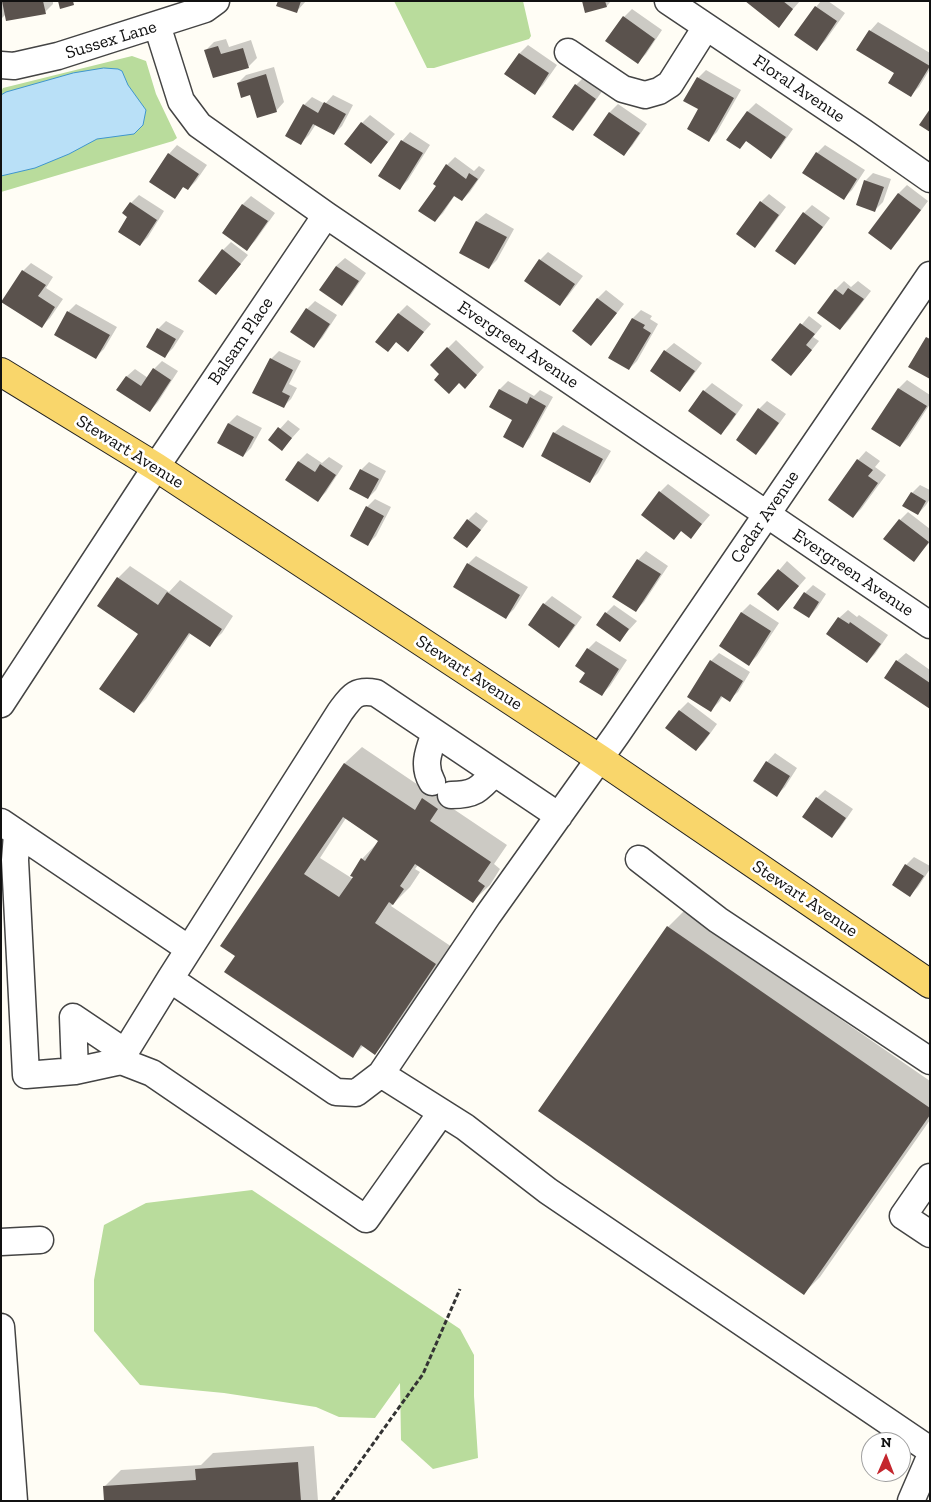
<!DOCTYPE html>
<style>
body{margin:0}
#map{position:relative;width:931px;height:1502px;overflow:hidden;background:#fffdf5;font-family:"Zilla Slab",serif}
canvas{display:block}
.frame{position:absolute;inset:0;border:2px solid #111;pointer-events:none}
.north{position:absolute;left:861px;top:1432px;width:50px;height:50px;box-sizing:border-box;background:#fff;border:1px solid #a0a0a0;border-radius:50%;rotate:1deg;font-size:14px;font-weight:700;line-height:20px;text-align:center;color:#111}
.north::after{content:'';display:block;margin:auto;width:18px;height:22px;background:#c4262e;clip-path:polygon(50% 0,100% 100%,50% 72%,0 100%)}
</style>
<div id="map">
<canvas width="931" height="1502"></canvas>
<div class="frame"></div>
<div class="north">N</div>
</div>
<script>
const ctx = document.querySelector('canvas').getContext('2d');
ctx.lineJoin = 'round';
function fill(path, color) { ctx.fillStyle = color; ctx.fill(path, 'evenodd'); }
function strokePath(path, color, width, dash) { ctx.strokeStyle = color; ctx.lineWidth = width; ctx.lineCap = dash ? 'butt' : 'round'; ctx.setLineDash(dash || []); ctx.stroke(path); }
function drawText(font, color, halo, rows, align = 'center') {
  ctx.font = font + ' "Zilla Slab",serif'; ctx.lineWidth = 5; ctx.setLineDash([]); ctx.textBaseline = 'middle'; ctx.strokeStyle = halo; ctx.fillStyle = color; for (const [text, x, y, turn = 0] of rows) {
    ctx.save(); ctx.translate(x, y); ctx.rotate((+turn || 0) * Math.PI / 180); ctx.textAlign = isNaN(turn) ? turn : align; if (halo) ctx.strokeText(text, 0, 0); ctx.fillText(text, 0, 0); ctx.restore();
  }
}
const forest = new Path2D(`
 M394,1H523L531,36L529,39L434,68H427Z
 M132,56L146,61L156,94L177,138L173,141L1,192V92L3,88Z
 M252,1190L460,1329L474,1355V1396L478,1458L433,1469L401,1440L400,1383L375,1418L339,1417L316,1407L224,1393L140,1385L94,1331V1280L104,1225L146,1203Z`);
const water = new Path2D(`
 M104,68L118,69L122,71L128,85L146,110L143,125L134,134L97,139L69,154L35,168L1,176V95L6,92L73,73Z`);
const shadow = new Path2D(`
 M1,1H53V4L45,12L6,14L1,19Z
 M279,1H306L297,11Z
 M583,1H611L607,6Z
 M747,1H800L778,26Z
 M821,1H828L845,13L825,41L817,49L816,7Z
 M632,9L662,30L646,54L638,62L624,17Z
 M878,22L930,53V69L919,87L911,95L896,73L858,50L870,31Z
 M226,39L229,47L251,40L257,58L248,67L206,50L214,42Z
 M528,45L557,65L543,85L535,93L520,53Z
 M274,67L284,102L276,111L251,94L238,83L246,75Z
 M706,70L741,90L717,132L709,140L700,109L698,78Z
 M584,77L603,90L581,121L573,130L576,85Z
 M333,95L353,105L342,126L334,134L316,124L309,135L301,143L304,105L312,97L325,104Z
 M756,103L793,129L779,149L771,157L747,140L740,148L728,140L748,111Z
 M618,104L647,124L632,146L624,154L595,134L610,112Z
 M370,115L395,134L371,162L362,123Z
 M410,132L430,145L408,180L400,188L380,176L402,141Z
 M177,145L207,165L196,181L188,189L184,186L174,197L150,181L169,154Z
 M825,145L865,170L852,190L844,198L817,153Z
 M455,157L474,171L479,166L485,170L470,192L462,200L455,195L443,213L435,221L438,186L447,165Z
 M873,173L891,179L883,202L875,210L865,181Z
 M907,185L928,201L899,240L891,248L870,232L899,193Z
 M769,194L786,207L763,238L755,246L761,202Z
 M139,195L164,211L148,237L140,245L129,217L131,203Z
 M251,196L275,213L255,241L247,249L223,232L243,204Z
 M812,205L830,218L803,255L795,263L804,213Z
 M486,213L514,229L497,260L489,268L460,252L477,221Z
 M231,242L248,255L216,294L223,250Z
 M548,252L583,276L568,296L560,304L540,260Z
 M345,258L366,273L350,296L342,304L336,266Z
 M31,263L53,277L46,288L63,299L50,318L42,326L23,271Z
 M844,281L851,287L858,281L871,291L848,321L840,329L819,313L836,289Z
 M606,290L624,304L599,336L591,344L573,331L598,298Z
 M315,301L337,315L322,338L314,346L307,309Z
 M76,304L117,327L104,349L96,357L68,312Z
 M407,305L431,324L408,350L397,341L388,350L377,342L399,313Z
 M641,310L652,316L650,319L658,324L637,361L629,369L610,358L633,318Z
 M809,316L822,326L813,337L819,341L799,366L773,359Z
 M166,321L184,331L173,348L165,356L158,329Z
 M456,340L484,367L473,379L459,382L441,374L448,348Z
 M674,343L702,363L688,382L680,390L665,351Z
 M279,351L301,361L289,384L297,388L291,399L283,407L271,359Z
 M162,361L178,371L158,402L150,411L126,377L135,369L148,378L154,369Z
 M907,380L930,395V404L908,438L900,446L899,388Z
 M508,381L534,396L540,390L553,397L530,438L522,446L514,419L490,406L500,389Z
 M712,383L743,405L729,425L721,433L690,410L704,391Z
 M767,401L786,414L764,445L756,453L737,440L759,409Z
 M237,415L262,428L251,448L243,456L219,443L229,423Z
 M288,420L300,429L282,449L270,440Z
 M563,425L611,451L598,473L590,481L542,455L554,433Z
 M866,451L880,461L875,467L886,475L861,509L853,517L830,500L858,460Z
 M307,453L322,463L329,457L343,466L326,492L318,500L287,479L299,461Z
 M369,462L386,471L376,490L368,498L361,470Z
 M668,484L710,515L691,537L682,530L674,538L660,492Z
 M920,485L930,490V499L926,505L918,514L912,493Z
 M375,499L391,507L376,536L367,545V507Z
 M476,512L488,521L475,538L467,546L468,520Z
 M908,512L930,529V542L914,560L900,520Z
 M646,551L668,566L644,602L635,611L614,596L638,560Z
 M476,556L528,587L514,609L506,617L468,564Z
 M787,561L806,578L778,610L759,594Z
 M130,566L169,592L180,580L233,616L222,633L209,645L191,633L146,699L134,711L139,634L118,578Z
 M813,585L826,594L817,608L809,617L805,593Z
 M552,596L582,617L567,638L559,646L544,604Z
 M750,604L779,623L757,656L749,664L720,646L742,612Z
 M614,605L637,621L620,640L606,613Z
 M848,610L857,617L859,615L888,635L875,654L867,662L828,634L839,618Z
 M596,641L627,660L610,686L602,694L587,672L588,649Z
 M719,653L750,672L738,692L729,700L723,696L719,702L711,710V661Z
 M906,653L930,670V708L897,661Z
 M688,702L717,724L704,742L696,750L680,710Z
 M362,747L430,793L440,783L446,804L507,845L494,864L500,869L490,885L473,901L418,865L415,869L420,872L410,887L391,906L452,947L391,1037L375,1053L364,1045L352,1057L236,956L222,946L345,763ZM346,818L380,840L362,859L353,879L320,858Z
 M775,753L797,768L785,787L777,795L767,762Z
 M825,790L853,809L840,828L832,836L804,816L817,798Z
 M914,857L930,866V869L918,887L910,895L893,885L906,865Z
 M684,911L930,1081V1120L820,1277L804,1293L668,927Z
 M314,1446L318,1501H105L104,1487L121,1470L201,1465L213,1453Z`);
const building = new Path2D(`
 M2,1H43L46,14L6,21Z
 M58,1H73L74,5L60,9Z
 M278,1H301L297,13L276,6Z
 M582,1H605L607,7L585,13Z
 M745,1H783L793,9L779,28Z
 M815,6L837,21L817,51L794,35Z
 M623,16L655,39L638,64L605,41Z
 M869,30L930,66L911,97L888,83L894,73L856,50Z
 M218,46L221,54L243,48L249,68L213,78L204,50Z
 M519,53L549,73L535,95L504,74Z
 M266,74L277,112L257,118L250,95L241,98L237,83Z
 M697,77L734,98L709,142L687,129L698,109L683,101Z
 M575,84L596,99L573,131L552,117Z
 M324,102L346,114L334,135L313,124L301,145L285,136L303,104L318,113Z
 M930,109V132L919,125Z
 M747,111L786,137L771,159L746,141L740,149L726,140Z
 M609,112L640,133L624,156L593,135Z
 M361,122L388,142L371,164L344,144Z
 M401,140L423,153L400,190L378,176Z
 M816,152L857,179L844,200L802,173Z
 M168,153L199,174L188,190L183,187L175,199L149,182Z
 M446,164L466,179L469,173L478,179L462,201L454,196L435,222L418,211L436,186L433,184Z
 M864,180L884,187L875,212L856,205Z
 M898,193L921,210L891,250L868,233Z
 M760,201L779,215L755,248L736,234Z
 M130,202L157,220L140,246L118,232L127,217L122,213Z
 M242,204L268,221L247,251L222,233Z
 M803,212L823,227L795,265L775,251Z
 M476,221L507,237L489,269L459,253Z
 M222,249L241,264L216,295L198,281Z
 M539,259L575,284L560,306L524,281Z
 M336,266L359,281L342,306L319,290Z
 M22,270L46,285L38,296L55,307L42,328L1,302Z
 M848,288L864,299L840,330L817,313L835,289L843,295Z
 M597,298L617,313L591,346L572,331Z
 M306,308L330,324L314,348L290,332Z
 M67,311L110,335L96,359L54,335Z
 M398,313L424,332L408,352L396,342L388,352L375,342Z
 M632,318L645,325L643,328L651,333L629,370L608,358Z
 M800,323L815,334L806,345L812,350L791,376L771,360Z
 M157,328L176,339L165,358L146,347Z
 M926,337L930,339V379L908,367Z
 M447,347L477,375L465,389L459,383L449,394L434,380L439,374L430,365Z
 M664,350L695,371L680,392L650,371Z
 M270,358L293,370L282,392L290,396L284,408L252,393Z
 M153,368L171,380L150,412L116,390L126,376L141,386Z
 M898,388L927,406L900,447L871,429Z
 M499,389L527,404L530,397L546,406L523,448L503,437L512,420L489,407Z
 M703,390L736,414L721,435L688,411Z
 M758,408L779,423L756,455L736,440Z
 M228,423L254,437L243,457L217,443Z
 M278,427L292,438L282,451L268,440Z
 M553,432L603,459L590,483L541,456Z
 M857,459L873,470L868,476L878,483L853,518L828,500Z
 M298,461L315,472L320,464L336,475L318,502L285,480Z
 M360,469L379,479L368,499L349,489Z
 M659,491L702,524L691,539L681,531L674,540L641,515Z
 M911,492L926,501L918,515L902,506Z
 M366,506L384,516L368,546L350,536Z
 M467,519L481,530L467,548L453,538Z
 M899,519L929,542L914,562L883,539Z
 M637,559L661,574L636,612L612,597Z
 M467,563L520,595L506,619L453,587Z
 M778,569L799,586L778,611L757,594Z
 M117,577L158,605L167,592L222,629L210,647L189,633L134,713L99,689L138,634L97,606Z
 M804,592L819,602L809,618L793,608Z
 M543,603L575,625L559,648L528,625Z
 M605,612L629,629L620,642L596,625Z
 M741,612L771,631L749,666L719,646Z
 M838,617L849,624L850,622L881,644L867,663L826,634Z
 M587,648L619,669L602,696L579,682L585,673L575,666Z
 M710,660L743,681L730,702L721,696L711,712L687,697Z
 M896,660L930,683V709L884,678Z
 M679,710L710,733L696,751L665,728Z
 M766,761L790,776L777,797L753,781Z
 M344,763L415,810L422,798L438,809L430,821L491,862L478,881L485,886L473,903L415,864L400,886L404,889L393,905L389,902L375,923L436,964L375,1055L361,1045L353,1058L224,972L235,956L220,946ZM343,817L378,841L365,861L361,858L350,876L353,877L339,897L304,874Z
 M816,797L846,818L832,838L802,817Z
 M905,864L924,876L910,897L892,885Z
 M667,926L930,1108V1115L804,1295L538,1111Z
 M298,1462L301,1501H104L103,1486L196,1480L195,1469Z`);
const path = new Path2D(`
 M332,1501L423,1374L460,1289`);
const minor = new Path2D(`
 M668,1L863,132L930,179
 M157,25L181,101L199,125L326,215L930,625
 M568,52L623,89L645,95L659,91L670,84L706,27
 M1,65L14,66L58,56L205,9L216,1
 M1,704L156,467L326,215
 M432,782C422,765 429,750 435,733
 M451,795C474,795 479,790 494,773
 M1,822L189,949
 M17,834L15,860L26,1075L75,1071L121,1061
 M639,859L718,920L930,1061
 M170,979L336,1092L356,1093L381,1074L488,915L617,734L930,275
 M75,1071L73,1017L125,1052
 M381,1074L465,1127L548,1191L930,1450
 M441,1113L366,1219L152,1073L121,1061L125,1052L170,979L340,712C351,697 355,689 376,693L559,816
 M930,1177L903,1216L930,1234
 M1,1242L40,1240
 M1,1327L14,1501
 M911,1501L930,1457`);
const major = new Path2D(`
 M1,372L156,467L600,759L930,984`);
const streetNames = [
 ["Sussex Lane",111,40,-17],
 ["Floral Avenue",799,89,34],
 ["Balsam Place",241,341,-56],
 ["Evergreen Avenue",518,345,34],
 ["Stewart Avenue",130,452,32],
 ["Cedar Avenue",765,517,-56],
 ["Evergreen Avenue",853,573,34],
 ["Stewart Avenue",469,673,33],
 ["Stewart Avenue",805,899,34]
];
fill(forest, '#b9dc9c');
fill(water, '#b9e0f7');
strokePath(water, '#3f96cf', 1);
fill(shadow, '#0003');
fill(building, '#5a524d');
strokePath(minor, '#444', 29);
strokePath(major, '#222', 30);
strokePath(path, '#333', 3, [5, 2.5]);
strokePath(minor, '#fff', 26);
strokePath(major, '#f9d66b', 28);
drawText('18px', '#111', '#fff', streetNames);
</script>
